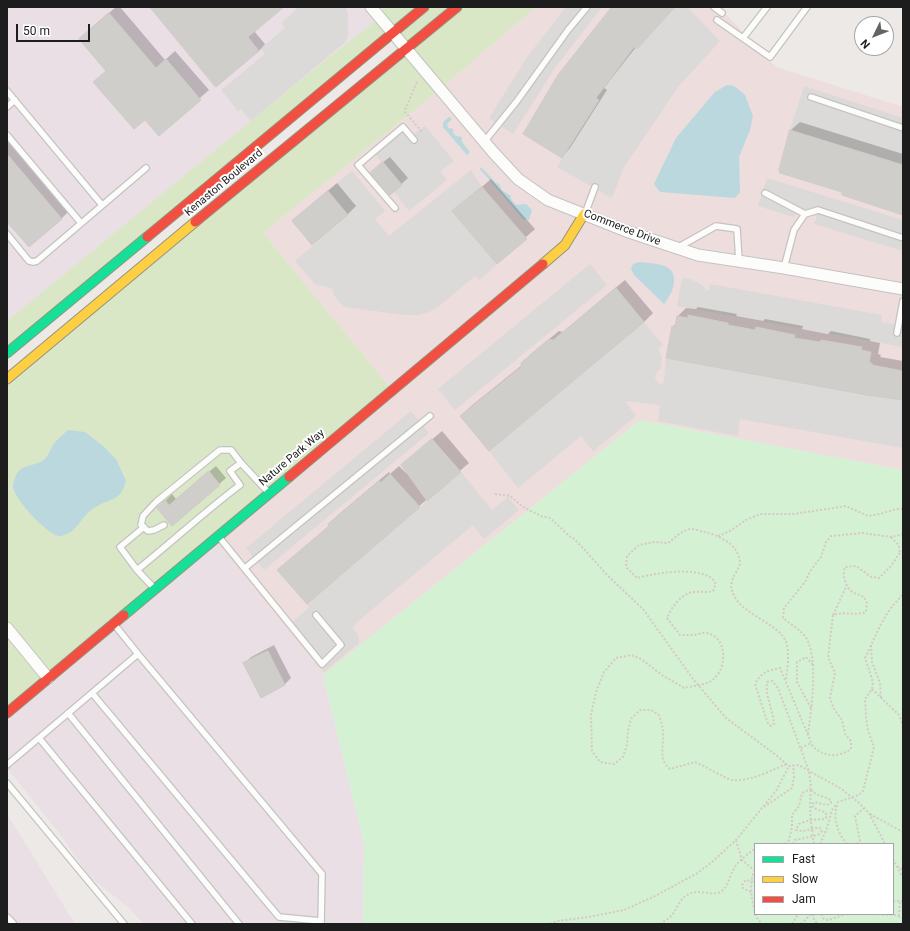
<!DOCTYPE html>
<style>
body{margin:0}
#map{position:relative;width:910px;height:931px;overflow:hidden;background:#ece9e6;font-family:Roboto,sans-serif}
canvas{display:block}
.frame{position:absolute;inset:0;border:8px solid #1d1d1d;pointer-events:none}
.legend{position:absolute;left:754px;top:843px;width:140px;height:72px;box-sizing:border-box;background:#fff;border:1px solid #a5a5a5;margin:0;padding:5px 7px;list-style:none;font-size:12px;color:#1d1d1d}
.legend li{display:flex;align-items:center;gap:8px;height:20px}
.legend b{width:20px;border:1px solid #a5a5a5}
.north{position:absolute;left:854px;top:16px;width:40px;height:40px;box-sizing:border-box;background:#fff;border:1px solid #a5a5a5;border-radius:50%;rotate:227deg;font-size:11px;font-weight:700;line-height:16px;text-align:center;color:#1d1d1d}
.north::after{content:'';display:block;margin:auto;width:14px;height:18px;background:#656463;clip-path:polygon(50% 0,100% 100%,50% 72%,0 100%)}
.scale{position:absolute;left:16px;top:24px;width:74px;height:18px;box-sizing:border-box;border:2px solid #1d1d1d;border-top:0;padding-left:5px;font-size:12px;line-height:14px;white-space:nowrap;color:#1d1d1d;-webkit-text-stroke:3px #fff;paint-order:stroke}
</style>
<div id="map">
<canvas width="910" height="931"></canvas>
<div class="frame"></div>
<ul class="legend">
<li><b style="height:5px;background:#16e098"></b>Fast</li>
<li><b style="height:5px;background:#ffcf43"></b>Slow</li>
<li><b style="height:5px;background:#f24e42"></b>Jam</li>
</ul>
<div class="north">N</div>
<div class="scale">50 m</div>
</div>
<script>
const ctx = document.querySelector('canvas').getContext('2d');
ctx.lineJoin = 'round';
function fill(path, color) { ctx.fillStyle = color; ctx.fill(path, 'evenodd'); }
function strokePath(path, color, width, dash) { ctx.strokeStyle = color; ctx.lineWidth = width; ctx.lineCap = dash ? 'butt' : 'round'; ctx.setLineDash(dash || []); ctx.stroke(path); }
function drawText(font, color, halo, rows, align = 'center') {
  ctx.font = font + ' Roboto,sans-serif'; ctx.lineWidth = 4; ctx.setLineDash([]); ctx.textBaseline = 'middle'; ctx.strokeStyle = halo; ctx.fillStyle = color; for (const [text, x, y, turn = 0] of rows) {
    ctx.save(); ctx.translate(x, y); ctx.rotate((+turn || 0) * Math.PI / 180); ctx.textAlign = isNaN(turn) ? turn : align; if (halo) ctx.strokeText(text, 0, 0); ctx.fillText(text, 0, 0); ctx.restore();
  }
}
const commercial = new Path2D(`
 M536,7H719L776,67L903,107V470L640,420L323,675L213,539L392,390L263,233L440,89Z`);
const industrial = new Path2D(`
 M7,7H371L380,17L303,78L7,321Z
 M213,539L323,675L364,843L363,924H144L129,908L90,877L60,834L7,768V713Z
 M7,814L75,924H7Z`);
const grass = new Path2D(`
 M383,7H536L440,89L263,233L392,390L7,713V379L406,49L393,34L7,349V321L303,78L380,17Z`);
const park = new Path2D(`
 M640,420L903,470V924H363L364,843L323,675ZM755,844H893V914H755Z`);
const parking = new Path2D(`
 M299,7H346L348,15V37L344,43L251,121L241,109L238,111L221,90L265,54L261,48L285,28L281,23Z
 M566,7H602L555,68L513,134L489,118L528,56Z
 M675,7H687L720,41L678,87L624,167L612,198L557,167L599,100L596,98L634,47L637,49Z
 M804,86L903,118V165L790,130Z
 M425,126L454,161L440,171L447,180L409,211L394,192L402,185L373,152L403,127L411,136Z
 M471,170L482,187L453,211L497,264L479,280L475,276L439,306L429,312L419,315H404L345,307L338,301L333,293V289L315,284L295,261L348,216L327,191L352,171L385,211L375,219L389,236Z
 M767,178L903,220V251L814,224L817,216H815L797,210L794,217L758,206Z
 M590,264L607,285L455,410L438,389Z
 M682,278L690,279L702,285L707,291L709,290L710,284L882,315L881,322L903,326V347L677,306Z
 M644,322L663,345L658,349L662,356L661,368L656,373L655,377L656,380L660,385L663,384L664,380L666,358L903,400V448L740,419L738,436L658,421L660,405L625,401L636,416L593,451L581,436L518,488L489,451Z
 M411,411L429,433L264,570L246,548Z
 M461,472L492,510L508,497L519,510L484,539L473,525L357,622L353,629L358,635L359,640V643L324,672L288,626L309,608L307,604Z`);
const water = new Path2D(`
 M727,85L734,86L745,95L753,116L750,130L739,157L740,192L735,198L660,192L654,184L676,138L715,92Z
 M449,117L452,119L447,124L448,128L453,129V133L456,136L462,137V142L470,152L467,155L443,127V122Z
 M481,167L496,183L499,184L502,190L511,196V199L516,205L526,204L532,210L529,220L523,219L480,169Z
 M639,262C653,264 676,262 674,282C673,291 669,297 664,304L634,275L631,269L633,264Z
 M68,430L85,432L103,446L116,459L126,481C120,503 111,497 94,508C80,516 78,534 60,536C49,537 11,496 13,485C13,482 16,476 17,473C24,464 35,466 44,460C49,456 50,449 53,445C57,439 64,434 68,430Z`);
const shadow = new Path2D(`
 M116,7H120L165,60L175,51L209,90L159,134L145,118L94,82L107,70L89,30Z
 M152,7H283L254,31L265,44L259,51Z
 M613,7H675L636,47L604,88L607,90L570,148L562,157L559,75Z
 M800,122L903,154V214L844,192L791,130Z
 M7,135L70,210L61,219L7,220Z
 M390,157L408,178L390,194L378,166Z
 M491,179L535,229L497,263L463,203Z
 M337,183L356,206L347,215L293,221Z
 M625,280L653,313L644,322L489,449L461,416L470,407L522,365V363L531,354L559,331L563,332Z
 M698,307L737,314L736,316L763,321L765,319L803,326L802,329L828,334L831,331L870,339V341L880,343L878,354L881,355L880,357L903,361V400L668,357L673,327L676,323L678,316L686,308L696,309Z
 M442,431L469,463L307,603L279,570L330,525L329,524L338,515L389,472L390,474L399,466L406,473H407L402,465Z
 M216,466L226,478L173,525L165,501L172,494L176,499Z
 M274,645L291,678L285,684L262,696L245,663L251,657Z`);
const building = new Path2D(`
 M150,7H284L248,37L259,51L216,87Z
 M612,7H675L637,49L634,47L596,98L599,100L562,158L523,134L558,75Z
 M109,13L156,68L166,59L201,100L159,136L145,120L134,129L93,82L106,71L79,39Z
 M790,130L903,165V215L842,195V192L780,173L779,170Z
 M7,154L62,219L29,247L7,222Z
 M383,162L402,185L390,195L370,173Z
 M482,187L527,239L497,264L452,211Z
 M328,191L348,215L312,245L292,221Z
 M616,288L644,322L489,451L460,416L521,367V363L549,339L553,340Z
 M688,315L728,323V325L755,330L756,327L795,335L794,338L820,342L821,340L862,347L861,350L871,352L869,363H872V365L903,371V400L867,395L666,358L672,326L675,327L677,316L688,318Z
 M432,439L461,472L427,501L401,465Z
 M209,471L220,485L172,526L157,508L165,500L169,505Z
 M390,474L420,507L307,604L277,570L329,526L328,524L379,481L381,482Z
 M268,651L285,685L261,698L243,663Z`);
const path = new Path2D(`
 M417,82L405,110V112L422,132
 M495,494L510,496L523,507L541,516L550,518L559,526L569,536L573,538L583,548L607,575L643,609L693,679L726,718L776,755L786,764L789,766L799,765L809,771L840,788L858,802L869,813L885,844
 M718,536L730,531L746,520L760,514H794L846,506L868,516L880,514L896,509H903
 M891,537C897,543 901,546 899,554
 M833,615L847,585
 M871,645L872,662L880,683L881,698
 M872,689L899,715L903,725
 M811,708L797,682V662L806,657L813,665
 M808,734C811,712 820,653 804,635C799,629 790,624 783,618L784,608L805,582L811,570L821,557L826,542L831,536L863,533L891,537L903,534
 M801,748L811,743
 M786,764C771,771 749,782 732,780C726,779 703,765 695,762L670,769C658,760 664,746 663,734C663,727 661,721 659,715L651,710H640L631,719L628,731L627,745L623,757L614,764L600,762L592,751L591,715L596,692L604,672L616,658L631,655L641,659L662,675L684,688C691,686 706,685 711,681C727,671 729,638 707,633C703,632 697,635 692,635C688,635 684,635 680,635L667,618C672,607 681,593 694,592C702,591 706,593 713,591L716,584C714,581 712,578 710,577C692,567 656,573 637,578L626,567L627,556L639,545L654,542L668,543C675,538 682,530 691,529C694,529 697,530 700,531C716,534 739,543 740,563C740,566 738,568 737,571C730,582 729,588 736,599C746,615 781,626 786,642C790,654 787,669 786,681
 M811,790C809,808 811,826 814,844
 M764,807L792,788L794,777L793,765
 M870,814L903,832
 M736,840L742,860L754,870
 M785,844L789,840L792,827V815L799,806L802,793L810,789L811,787L809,771L778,688L772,681L767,682C765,696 773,710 774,724L771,726L768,724L755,684C762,672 766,671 780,668L813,747C826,757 837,758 851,749V741L845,734L842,720L834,709L830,698L835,673L828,657L833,615C844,611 855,616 866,612L867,603L864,597C860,595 855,594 851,591C845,586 842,574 845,567L856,566L871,577L879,578L891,566L899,554L903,552
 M793,844L795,840L818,835L822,831L820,828C812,827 805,833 796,830L799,824L810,820L825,819L827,816L825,812L813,808L812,805L814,802L827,805L831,803V800L816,794L810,789
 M820,844L827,828L832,810L836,805
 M847,844C837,833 832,816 838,802L859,795L863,791L874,747L868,730L866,717L865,699L872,689L873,682L865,658L881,624L890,609L903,594
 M857,844L860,841L855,816L864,808
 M893,859L903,878
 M897,866L903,870
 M755,870C748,883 752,899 755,913
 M751,892L743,888L742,885L746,880L755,882
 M893,901H903
 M755,914L756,917L761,923L760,924
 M813,914L814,920L818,924
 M821,914L824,919L828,920L846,914
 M874,914L895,915L903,918
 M899,916L900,902
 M550,924L558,921L589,917L624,910L655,896L696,874L711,863L736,840L776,791L789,766
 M660,924C663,922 667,920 670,917C677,911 678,900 687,895C699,887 713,898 722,891C730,884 729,875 735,867C739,860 747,855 753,850H755
 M792,924L798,914
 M801,924L811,914`);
const lane = new Path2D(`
 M714,7L722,13
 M717,20L770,57L807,7
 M743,38L767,7
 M7,91L102,205
 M811,97L903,128
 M7,107L15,100
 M7,135L81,223
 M484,142L517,101L568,30L587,7
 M765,193L805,214
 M395,208L358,165L403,127L414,140
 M585,214L595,187
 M7,234L29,261L33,262L37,261L146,168
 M677,248L716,226L737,229L739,261
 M784,268L794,230L805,214L818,210L903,238
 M897,333L903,301
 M164,525L154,530L148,531L141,525L143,516L156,502L220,450H231L241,463
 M219,537L322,664L341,645L316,615
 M245,568L430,416
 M137,570L120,547L144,527
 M154,588L137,570C172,542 204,512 240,485L230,471L241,463L269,493
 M138,654L322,874L321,924
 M92,693L279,917L321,921
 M68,713L239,924
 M39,738L192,924
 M7,765L138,654L114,624
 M7,783L124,924
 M7,917L13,923`);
const street = new Path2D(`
 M371,7L493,152L518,179L548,200L626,231L698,255L784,268L903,289
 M7,628L48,678`);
const fast = new Path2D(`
 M7,353L147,237
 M124,615L289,477`);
const slow = new Path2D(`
 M543,264L565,245L584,214
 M7,379L195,222`);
const jam = new Path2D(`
 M195,222L457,7
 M147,237L424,7
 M289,477L543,264
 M7,713L124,615`);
const streetNames = [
 ["Kenaston Boulevard",224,183,-40],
 ["Commerce Drive",622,228,21],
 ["Nature Park Way",292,458,-40]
];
fill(commercial, '#eddddc');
fill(industrial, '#e9dfe5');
fill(grass, '#d9e7c6');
fill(park, '#d5f1d4');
fill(parking, '#dcdad9');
fill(water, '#bbd8de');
fill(shadow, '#0003');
fill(building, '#d0cecb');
strokePath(building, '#cfcbc8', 1);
strokePath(lane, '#c4c3c2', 8);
strokePath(street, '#c4c3c2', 13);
strokePath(fast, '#94947f', 11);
strokePath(slow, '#94947f', 11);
strokePath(jam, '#94947f', 11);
strokePath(path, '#d5c8c6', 2, [2, 2]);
strokePath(lane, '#fcfcfb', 5.5);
strokePath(street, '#fcfcfb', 11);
strokePath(fast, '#16e098', 9);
strokePath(slow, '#ffcf43', 9);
strokePath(jam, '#f24e42', 9);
drawText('11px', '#1d1d1d', '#fff', streetNames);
</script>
